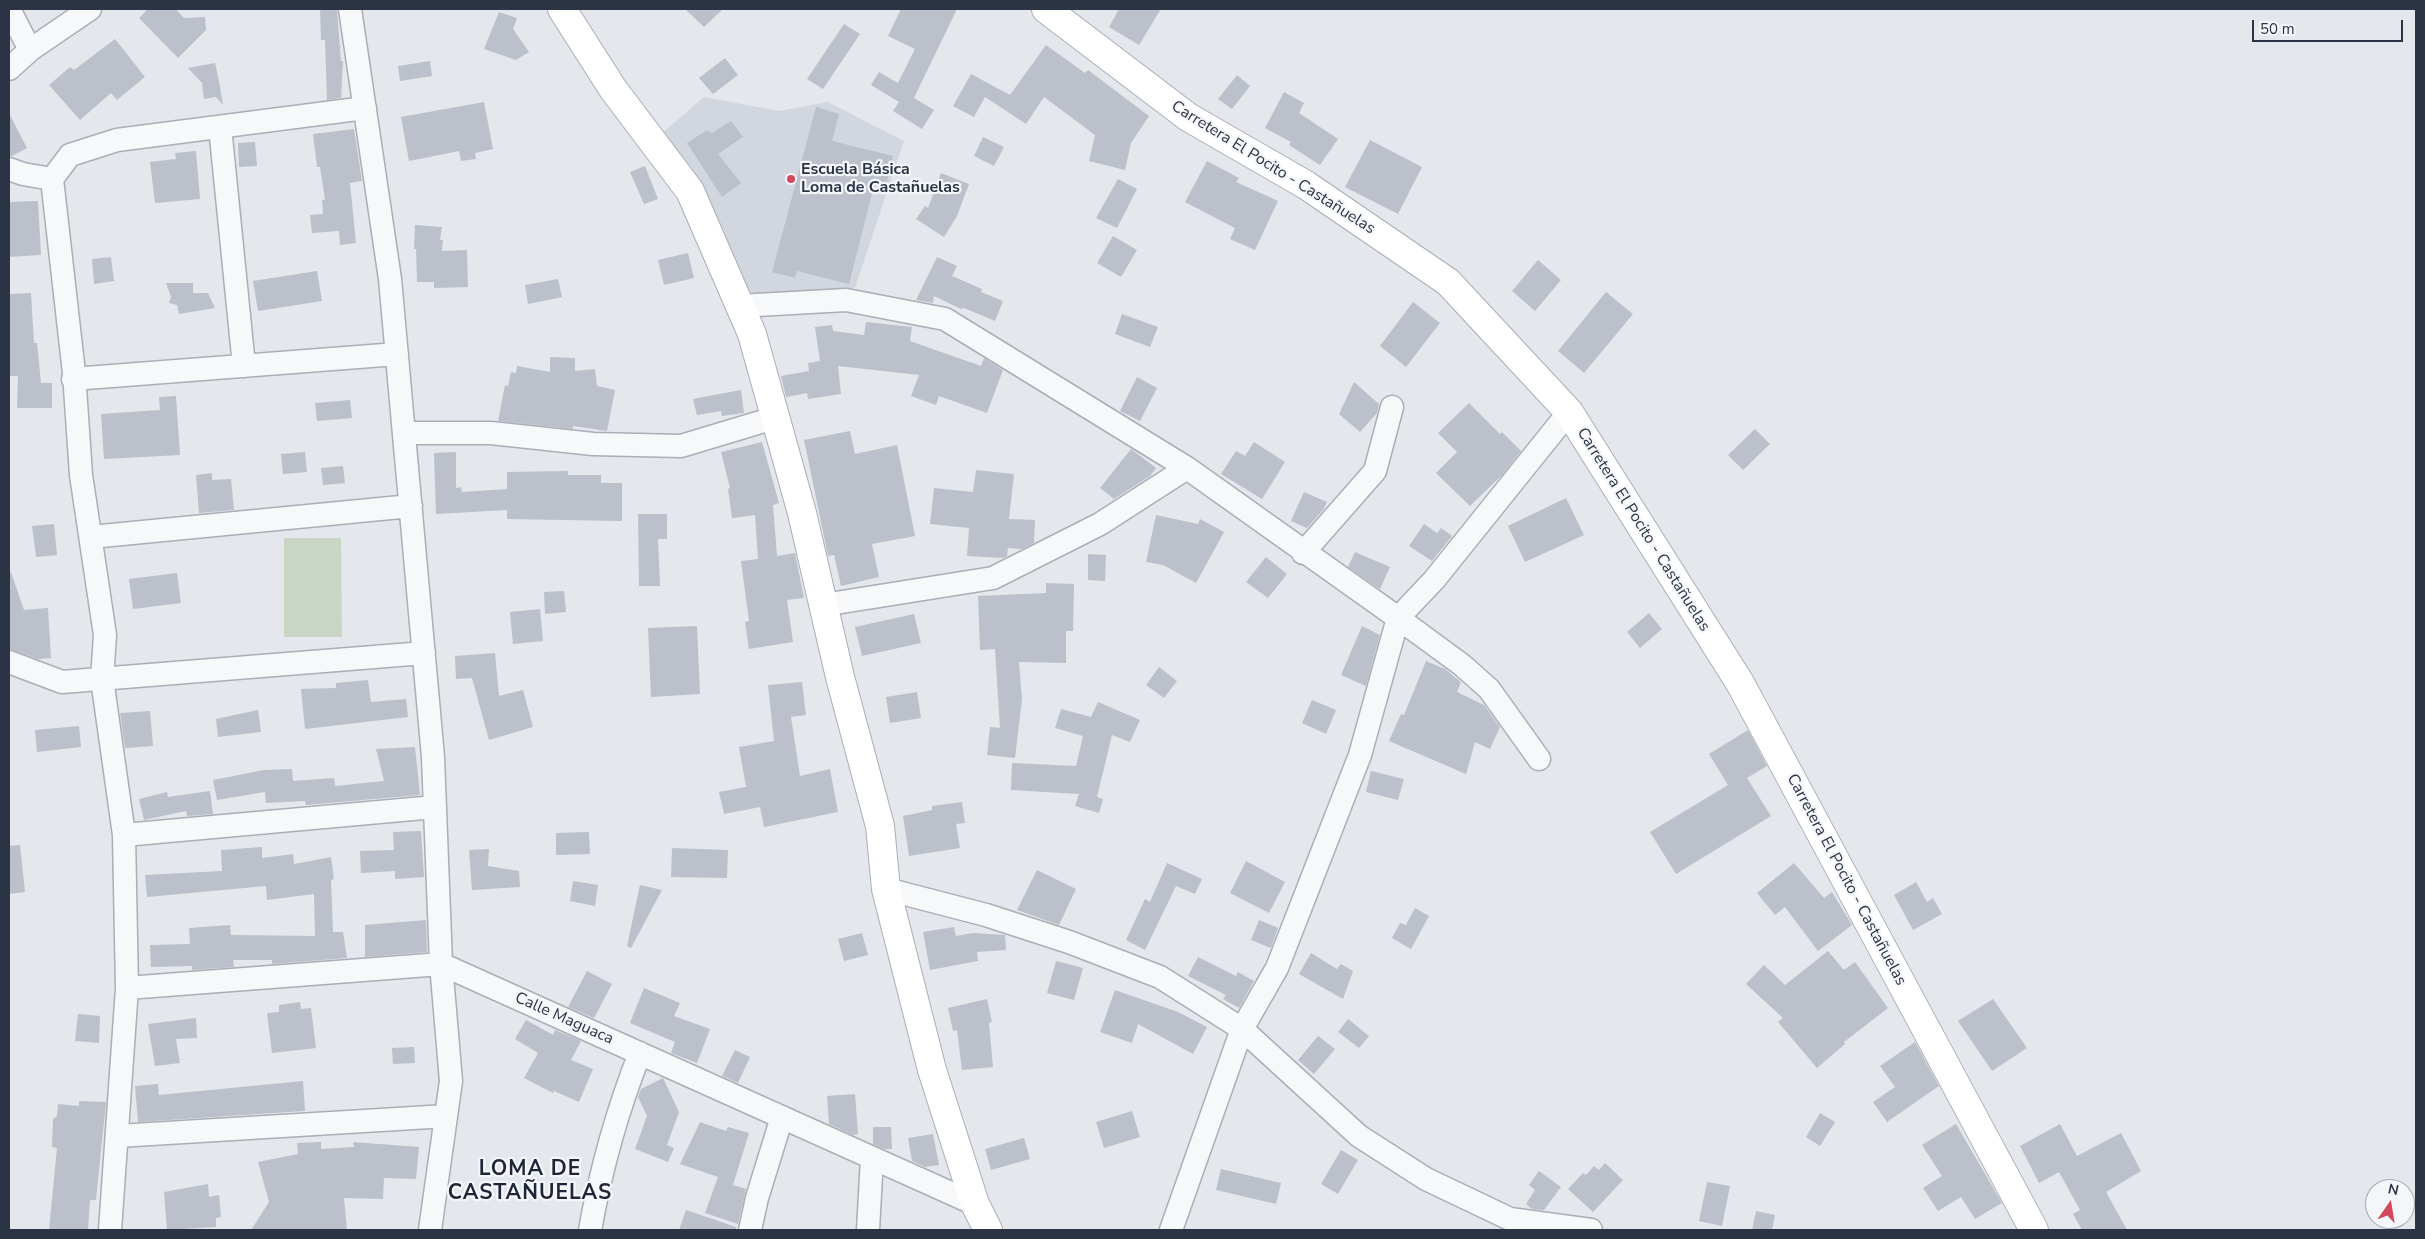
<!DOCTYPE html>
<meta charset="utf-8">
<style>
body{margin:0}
#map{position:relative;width:2425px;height:1239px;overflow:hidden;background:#e4e7ec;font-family:"Nunito Sans",sans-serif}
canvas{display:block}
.frame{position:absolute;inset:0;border:10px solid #2b3445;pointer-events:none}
.north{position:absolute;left:2365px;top:1179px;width:50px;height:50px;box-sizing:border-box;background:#f4f6f9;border:1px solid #a4a8b1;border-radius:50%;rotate:13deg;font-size:14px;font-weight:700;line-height:20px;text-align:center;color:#2b3445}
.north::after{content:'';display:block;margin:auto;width:18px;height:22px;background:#d1495b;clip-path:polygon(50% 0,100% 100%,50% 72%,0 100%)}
.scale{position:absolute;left:2252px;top:20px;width:151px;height:22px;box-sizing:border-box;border:2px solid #2b3445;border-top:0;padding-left:6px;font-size:15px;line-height:18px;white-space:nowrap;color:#2b3445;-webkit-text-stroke:4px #f4f6f9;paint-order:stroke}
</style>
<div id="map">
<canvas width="2425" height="1239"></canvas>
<div class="frame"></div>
<div class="north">N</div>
<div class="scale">50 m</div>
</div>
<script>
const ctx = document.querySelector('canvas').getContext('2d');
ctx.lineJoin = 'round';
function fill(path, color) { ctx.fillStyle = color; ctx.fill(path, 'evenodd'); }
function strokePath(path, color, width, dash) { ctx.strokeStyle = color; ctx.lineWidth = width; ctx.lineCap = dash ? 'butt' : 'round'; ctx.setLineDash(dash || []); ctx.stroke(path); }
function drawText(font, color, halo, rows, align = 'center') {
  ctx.font = font + ' "Nunito Sans",sans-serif'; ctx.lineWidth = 4.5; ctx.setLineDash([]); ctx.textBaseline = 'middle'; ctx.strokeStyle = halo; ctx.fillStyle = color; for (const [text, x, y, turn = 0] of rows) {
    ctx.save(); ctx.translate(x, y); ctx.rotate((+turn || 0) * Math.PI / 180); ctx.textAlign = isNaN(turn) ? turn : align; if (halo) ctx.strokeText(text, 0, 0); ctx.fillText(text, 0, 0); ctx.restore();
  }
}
const built = new Path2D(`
 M704,97L779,111L828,102L904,141L855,288L748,297L717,217L661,134Z`);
const green = new Path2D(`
 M284,538H341L342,637H284Z`);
const building = new Path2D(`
 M148,9H176L184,18L205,17L206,30L178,58L139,18Z
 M320,9H337L341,61H343L341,98L327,100L325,40H321Z
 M685,9H723L704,27Z
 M901,9H957L914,98L934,110L922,129L893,111L899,102L871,85L879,72L898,83L915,49L888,36Z
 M1119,9H1161L1139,45L1109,27Z
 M499,12L517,18L513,29L529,52L516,60L484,49Z
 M844,24L860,34L823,89L807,79Z
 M115,39L145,77L117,100L111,93L80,120L49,85L70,67L74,70Z
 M1046,45L1085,73L1088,70L1149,116L1131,143L1125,170L1089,161L1095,135L1044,97L1026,124L985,97L974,117L953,106L971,74L1010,95Z
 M725,58L738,75L713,94L699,78Z
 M430,61L432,76L400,81L398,66Z
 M215,63L219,81L223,105L216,97L204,99L202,83L188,68Z
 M1237,75L1250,86L1232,109L1218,99Z
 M1284,92L1304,103L1299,113L1338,139L1320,165L1289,145L1291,142L1265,128Z
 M484,102L493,149L475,153L476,159L461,161L459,151L409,161L401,117Z
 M816,107L839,114L832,141L893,156L886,185L875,182L849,284L797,271L795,278L772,272Z
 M9,113L27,148L12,156H9Z
 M731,121L743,137L718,154L741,183L722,197L687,143L707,130L712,133Z
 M354,129L362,181L350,183L356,243L340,245L339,231L312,233L310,215L323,214L322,200H325L320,167H317L313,134Z
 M983,137L1004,147L994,166L974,156Z
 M1370,140L1422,167L1398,214L1345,187Z
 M255,142L257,166L239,167L238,143Z
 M196,151L200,199L155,203L150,162L176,159L175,153Z
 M1207,161L1239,178L1236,182L1278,201L1255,250L1230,239L1235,228L1185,202Z
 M645,166L658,199L644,204L630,172Z
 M941,173L969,184L957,216L944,237L916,219L925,206L928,208Z
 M1118,179L1137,189L1117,228L1096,218Z
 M38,201L41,255L9,257V202Z
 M415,225L442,227L440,240H443L442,251L467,250L468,287L434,288V282H417L416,249H414Z
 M1113,236L1137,250L1121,277L1097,263Z
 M688,253L694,278L664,285L658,260Z
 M111,257L114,281L94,284L92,259Z
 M937,257L957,266L952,276L982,289L981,292L1003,301L995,321L964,308L961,309L934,296L933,303L916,300Z
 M1538,260L1561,280L1535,311L1512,291Z
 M317,271L322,301L258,311L253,281Z
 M558,279L562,297L528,304L525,285Z
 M166,283H193V293H208L215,308L179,314L177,305L169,303L171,297Z
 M1606,292L1633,314L1584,373L1558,351Z
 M31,293L34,343H37L41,383H52V408H17L18,376H9V294Z
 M1413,302L1440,323L1406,367L1380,346Z
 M1122,314L1158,327L1150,347L1115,334Z
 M866,322L912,327L910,341L981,366L984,358L1003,370L987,413L939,396L936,405L911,396L919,375L838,366L841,394L808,399L807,393L786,397L781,376L809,371L808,363L820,361L815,327L832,325L833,331L864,335Z
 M550,357L575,358V371L595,369L597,386L615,390L607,431L573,426V429L498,421L505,385L508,386L511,372L516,373L517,366L550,372Z
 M1137,377L1157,388L1140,421L1120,411Z
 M1354,382L1379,404L1377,413L1360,432L1339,414Z
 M741,390L744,413L722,416L721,411L697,415L693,399Z
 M176,396L180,455L104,459L101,414L160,410L159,397Z
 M350,400L352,418L317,421L315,403Z
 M1469,403L1500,434L1502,432L1521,451L1503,474L1470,506L1436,473L1457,452L1438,433Z
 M1755,429L1770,444L1743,470L1728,455Z
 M850,431L855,454L897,445L915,536L872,544L879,577L841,586L834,555L828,556L804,440Z
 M762,442L779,503L773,505L777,556L795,553L804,598L787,600L793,642L749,649L745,622L749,621L741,561L758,559L755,515L732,518L728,489L730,488L721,452Z
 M1254,442L1285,462L1262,499L1221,474L1236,451L1245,456Z
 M1131,449L1156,468L1150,476L1114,499L1100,488Z
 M305,452L307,472L283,474L281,454Z
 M456,452V488L461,487L462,492L507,489V472L568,471V475H601V483H622V521L507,519V510L436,514L434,453Z
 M343,466L345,483L323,485L321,468Z
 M976,470L1014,474L1009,519L1035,520L1034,543L1022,549L1008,548L1007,556L1003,558L967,556L969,528L930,524L934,488L973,492Z
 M212,473V480L231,479L234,510L199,513L196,475Z
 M1304,492L1327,502L1323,510L1307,528L1291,521Z
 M1566,498L1584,535L1525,562L1508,526Z
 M638,514H667V539H658L660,586H639Z
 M1156,515L1198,524L1200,519L1224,532L1196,583L1163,565L1146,562Z
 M54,524L57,555L36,557L32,526Z
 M1424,524L1437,533L1441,528L1452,536L1432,561L1409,546Z
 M1355,552L1390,567L1380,589L1348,567Z
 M1088,554L1106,555L1105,581L1088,580Z
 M1266,557L1287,574L1268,598L1246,582Z
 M11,572L24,610L48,608L51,658L38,659L9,649V573Z
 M177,573L181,603L133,609L129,579Z
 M1046,583L1074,584L1073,631H1066V663L1019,662L1022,699L1015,758L987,755L990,727L1000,728L995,649L980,650L978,596L1046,593Z
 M564,591L566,612L545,614L544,592Z
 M540,609L543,641L513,644L510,612Z
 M1649,613L1662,629L1640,648L1627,632Z
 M914,614L921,643L862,656L855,627Z
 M697,626L700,694L651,697L648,628Z
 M1362,626L1380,635L1366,686L1341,675Z
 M495,653L499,696L523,690L533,727L489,740L472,678L456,679L455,656Z
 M1426,661L1445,669L1461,682L1457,692L1484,705L1500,727L1490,749L1475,742L1466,774L1389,741L1401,714L1404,715Z
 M1159,667L1177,681L1164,698L1146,685Z
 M368,680L371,702L406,699L408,717L305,729L301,689L336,688V683Z
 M802,682L806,715L791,717L800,776L830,769L838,812L764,827L760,807L724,814L719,792L746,787L739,747L774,741L768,685Z
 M917,692L921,718L890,723L886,697Z
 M1312,700L1336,710L1326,734L1302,723Z
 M1098,702L1140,720L1130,742L1112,735L1097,797L1103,799L1099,813L1075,806L1079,794L1011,790L1012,763L1076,766L1083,736L1055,728L1061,709L1091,717Z
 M258,710L261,732L218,737L216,719Z
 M150,711L153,746L125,748L120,713Z
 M79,726L81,747L37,752L35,730Z
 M1748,730L1767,766L1747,778L1771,816L1676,874L1650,832L1728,785L1709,754Z
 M415,747L420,795L306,805L305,801L266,803L265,792L217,800L213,780L264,770L292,769L293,781L334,778L335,786L384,781L376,749Z
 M1371,771L1404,779L1398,800L1366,792Z
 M210,791L213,814L187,816L186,811L144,820L139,799L167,792L168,797Z
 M962,802L965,823L956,824L960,848L909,856L903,816L932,810V806Z
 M421,831L424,877L395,879V871L361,873L360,851L394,850L393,832Z
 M589,832L590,854L556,855V833Z
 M20,845L25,892L9,894V846Z
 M262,847V858L293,854L294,864L331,857L334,879L331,880L333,932H343L347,958L272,964V960H233L234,967L192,970V966L151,967L150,945L190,944L189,928L230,925L231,935L315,936L314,894L267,900L266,886L147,897L145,875L222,871L221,850Z
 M672,848L728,850L727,878L671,877Z
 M489,849L488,866L519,871L520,887L472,890L469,850Z
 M1246,861L1285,882L1269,913L1230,893Z
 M1167,863L1202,879L1195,894L1176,886L1145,950L1126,940L1145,899L1150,902Z
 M1794,863L1824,898L1832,892L1852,925L1818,951L1785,907L1775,915L1757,893Z
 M1037,870L1076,889L1059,925L1017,910Z
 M573,881L598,885L595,906L570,901Z
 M1916,882L1927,902L1933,898L1942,914L1913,930L1894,895Z
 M640,885L662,890L631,948L627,946Z
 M1415,908L1429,916L1411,949L1392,938L1400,923L1406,925Z
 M426,920L427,952L365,957V925Z
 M1259,920L1278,928L1271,948L1251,940Z
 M954,927L956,936L973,933L1005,935L1006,950L977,952L978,961L930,970L923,932Z
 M862,933L868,955L844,961L838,939Z
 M1828,951L1844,970L1855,962L1888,1008L1844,1042L1845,1044L1817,1068L1778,1022L1783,1018L1746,984L1764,965L1785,985Z
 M1311,953L1337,969L1341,964L1353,971L1343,999L1299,974Z
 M1198,957L1236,976L1238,972L1254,981L1239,1008L1223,999L1226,995L1188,976Z
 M1056,961L1083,968L1074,1000L1047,993Z
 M587,971L612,984L594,1018L568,1007Z
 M644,988L680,1003L674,1016L710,1029L697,1063L671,1053L675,1042L630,1023Z
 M1115,990L1178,1012L1207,1027L1193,1054L1138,1024L1132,1043L1100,1032Z
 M987,999L992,1022L989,1023L993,1067L962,1070L957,1030L953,1031L948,1008Z
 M1993,999L2027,1048L1992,1071L1958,1021Z
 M300,1002L301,1009L311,1008L316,1048L272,1053L267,1013L279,1012V1005Z
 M78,1014L100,1016L99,1043L75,1041Z
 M196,1018L197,1038L176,1039L180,1063L155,1066L148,1024Z
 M1348,1019L1369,1036L1359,1048L1338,1032Z
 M526,1020L553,1035L555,1030L581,1041L571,1060L593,1069L579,1102L554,1091L553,1093L524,1078L538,1053L515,1039Z
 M1318,1036L1335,1049L1314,1074L1298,1060Z
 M1915,1042L1939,1086L1887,1122L1873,1102L1895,1087L1880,1066Z
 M414,1047L415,1063L393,1064L392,1048Z
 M735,1050L750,1057L738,1083L722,1076Z
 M663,1078L679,1112L667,1145L674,1148L668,1162L635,1149L647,1116L638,1097L641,1089Z
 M303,1081L305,1111L138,1122L135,1086L158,1084L159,1095Z
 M855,1094L858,1134L853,1135L829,1124L827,1096Z
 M79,1101L106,1102L96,1200H90L88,1230H49L57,1148L52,1147L53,1119L57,1116L58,1104L79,1106Z
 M1132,1111L1140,1137L1104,1148L1096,1122Z
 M1820,1113L1835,1122L1820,1146L1806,1137Z
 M700,1122L726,1131L728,1127L749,1133L733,1185L746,1189L738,1224L705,1213L718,1177L680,1164Z
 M1956,1124L2002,1203L1975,1219L1961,1197L1938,1211L1923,1188L1942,1176L1922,1145Z
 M2060,1124L2077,1156L2121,1133L2141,1171L2106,1192L2127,1230H2082L2073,1214L2080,1210L2059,1172L2039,1183L2020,1146Z
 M873,1127H891L892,1149H884L873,1144Z
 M933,1134L939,1165L925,1167L912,1161L908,1138Z
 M1024,1138L1030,1159L991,1170L985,1149Z
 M321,1142V1149L354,1147L353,1142L419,1147L416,1179L384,1178L383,1199L344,1198L347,1230H251L269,1202L258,1162L298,1154L297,1143Z
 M1341,1150L1358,1160L1338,1194L1321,1184Z
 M1605,1163L1623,1180L1593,1212L1568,1189L1583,1173L1586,1175L1594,1166L1599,1170Z
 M1221,1169L1281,1183L1276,1204L1216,1190Z
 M1539,1171L1561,1187L1544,1210L1532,1209L1526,1204L1535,1190L1529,1185Z
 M1707,1182L1730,1186L1722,1226L1699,1221Z
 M208,1184L209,1197L219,1195L221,1217L216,1218V1227L167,1230L164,1192Z
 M686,1210L736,1227V1230H679Z
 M1756,1211L1775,1215L1772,1230H1752Z`);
const minor = new Path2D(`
 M9,9L30,50
 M350,9L390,279L433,757L441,964L451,1081L430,1230
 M9,69L30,50L90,9
 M220,127L244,366
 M9,169L23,174L52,179L74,373L81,475L105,635L102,679L124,835L127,988L110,1230
 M52,179L70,155L117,140L365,108
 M739,306L846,300L945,319L1187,468L1398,618L1462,665L1489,689L1539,759
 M73,379L397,354
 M404,433H491L593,444L681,446L774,418
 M91,537L411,506
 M1303,553L1375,471L1392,407
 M823,605L993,578L1100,524L1187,468
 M9,662L62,682L424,653
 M124,835L435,807
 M886,889L986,915L1069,942L1160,977L1242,1029L1359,1136L1426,1179L1510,1219L1591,1230
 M127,988L441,964L975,1204
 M118,1136L446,1116
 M590,1230C601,1169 617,1111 640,1053
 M750,1230L757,1198L782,1117
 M868,1230L872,1158
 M1171,1230L1242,1029L1277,968L1360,755L1398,618L1434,580L1569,412`);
const secondary = new Path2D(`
 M562,9L613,89L690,191L752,334L802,513L840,677L880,826L886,889L932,1070L975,1204L988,1230
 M1046,9L1188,117L1306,185L1448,282L1569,412L1740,683L2034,1230`);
const markers = [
 [791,179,5,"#d1495b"]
];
const streetNames = [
 ["Carretera El Pocito - Castañuelas",1273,168,32],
 ["Carretera El Pocito - Castañuelas",1643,530,58],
 ["Carretera El Pocito - Castañuelas",1846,880,62],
 ["Calle Maguaca",564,1019,24]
];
const poiNames = [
 ["Escuela Básica",801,170],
 ["Loma de Castañuelas",801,188]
];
const districtNames = [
 ["LOMA DE",530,1170],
 ["CASTAÑUELAS",530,1194]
];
fill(built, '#d2d6de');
fill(green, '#c9d6c5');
fill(building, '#bbc0ca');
strokePath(minor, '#a9aeb7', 25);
strokePath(secondary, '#a9aeb7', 30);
strokePath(minor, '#f7f8fa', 22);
strokePath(secondary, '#fff', 28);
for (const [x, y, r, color] of markers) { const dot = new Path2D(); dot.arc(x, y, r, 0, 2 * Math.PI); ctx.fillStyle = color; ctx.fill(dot); strokePath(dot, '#f4f6f9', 2); }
drawText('16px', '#2b3445', '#f4f6f9', streetNames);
drawText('bold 16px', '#2b3445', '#f4f6f9', poiNames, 'left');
ctx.letterSpacing = '1px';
drawText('bold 21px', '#1d2536', '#f4f6f9', districtNames);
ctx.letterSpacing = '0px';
</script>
